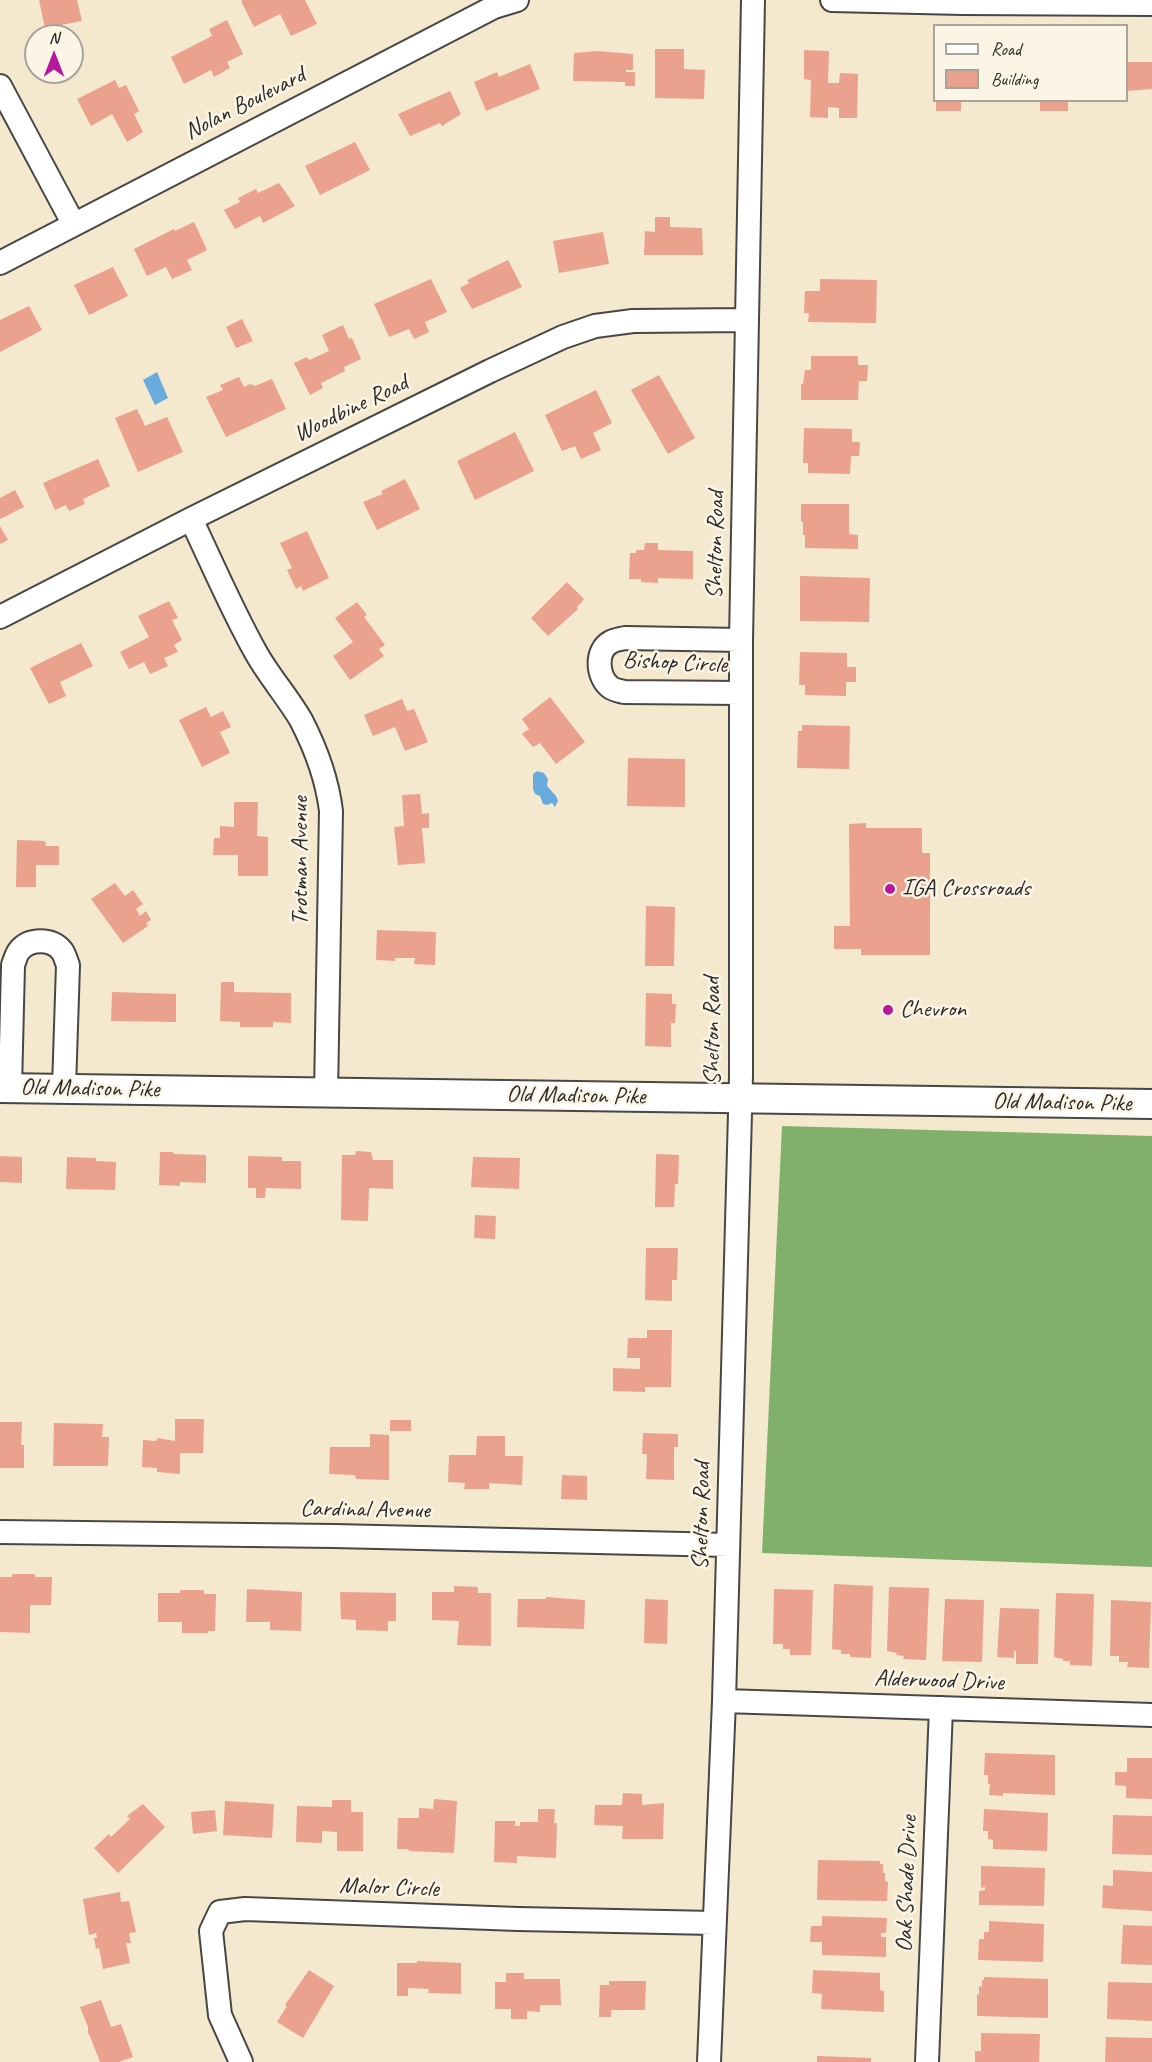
<!DOCTYPE html>
<style>
body{margin:0}
#map{position:relative;width:1152px;height:2062px;overflow:hidden;background:#f4e8ce;font-family:Caveat,sans-serif}
canvas{display:block}
.legend{position:absolute;left:933px;top:24px;width:195px;height:78px;box-sizing:border-box;background:#fcf5e5;border:2px solid #a8a49b;margin:0;padding:8px 10px;list-style:none;font-size:18px;color:#2b2b2b}
.legend li{display:flex;align-items:center;gap:12px;height:30px}
.legend b{width:30px;border:2px solid #a8a49b}
.north{position:absolute;left:24px;top:24px;width:60px;height:60px;box-sizing:border-box;background:#fcf5e5;border:2px solid #a8a49b;border-radius:50%;rotate:0deg;font-size:16px;font-weight:700;line-height:24px;text-align:center;color:#2b2b2b}
.north::after{content:'';display:block;margin:auto;width:21px;height:27px;background:#b5179e;clip-path:polygon(50% 0,100% 100%,50% 72%,0 100%)}
</style>
<div id="map">
<canvas width="1152" height="2062"></canvas>
<ul class="legend">
<li><b style="height:8px;background:#fff"></b>Road</li>
<li><b style="height:16px;background:#eaa18d"></b>Building</li>
</ul>
<div class="north">N</div>
</div>
<script>
const ctx = document.querySelector('canvas').getContext('2d');
ctx.lineJoin = 'round';
function fill(path, color) { ctx.fillStyle = color; ctx.fill(path, 'evenodd'); }
function strokePath(path, color, width, dash) { ctx.strokeStyle = color; ctx.lineWidth = width; ctx.lineCap = dash ? 'butt' : 'round'; ctx.setLineDash(dash || []); ctx.stroke(path); }
function drawText(font, color, halo, rows, align = 'center') {
  ctx.font = font + ' Caveat,sans-serif'; ctx.lineWidth = 5; ctx.setLineDash([]); ctx.textBaseline = 'middle'; ctx.strokeStyle = halo; ctx.fillStyle = color; for (const [text, x, y, turn = 0] of rows) {
    ctx.save(); ctx.translate(x, y); ctx.rotate((+turn || 0) * Math.PI / 180); ctx.textAlign = isNaN(turn) ? turn : align; if (halo) ctx.strokeText(text, 0, 0); ctx.fillText(text, 0, 0); ctx.restore();
  }
}
const forest = new Path2D(`
 M782,1126L1152,1136V1567L762,1553Z`);
const water = new Path2D(`
 M157,372L168,398L155,405L143,380Z
 M537,771L544,773L548,779L547,786L556,796L558,801L555,807L552,803L547,805L543,804L540,796L535,794L533,789V774Z`);
const building = new Path2D(`
 M39,0H77L82,21L45,28Z
 M243,0H305L317,24L291,36L280,14L254,27L241,1Z
 M227,20L243,54L227,62L230,68L214,77L211,70L184,84L171,57L212,36L209,29Z
 M655,49H684V69L705,70L704,99L655,98Z
 M804,50L829,51L828,83H839L840,73L858,74L857,118H839V108L828,107V118L810,117L811,80L804,79Z
 M597,51L633,54V70H626V72H635V86H625V82L573,81L574,53Z
 M1126,62H1152V89L1126,91Z
 M530,64L540,89L486,111L474,82L497,72L499,77Z
 M115,80L119,88L126,85L139,111L134,114L143,132L127,142L112,114L91,126L77,99Z
 M450,91L461,114L442,126L440,123L410,136L398,114Z
 M936,100H961V111H936Z
 M1040,100H1068V111H1040Z
 M355,142L370,170L320,195L305,166Z
 M279,183L295,206L263,223L260,216L235,229L224,210L240,202L238,198L256,189L258,193Z
 M655,217H670V227L702,228L703,255H644L645,231L655,232Z
 M194,222L207,250L187,260L192,270L172,279L166,267L147,276L134,249L174,229L175,231Z
 M603,232L609,264L559,273L553,241Z
 M508,260L522,287L472,309L460,288L469,283L467,280Z
 M113,267L128,296L89,315L74,285Z
 M431,279L447,312L425,322L429,332L414,339L409,329L389,337L374,304Z
 M820,279L877,280L876,323L808,322L809,313H804L805,291H820Z
 M29,306L42,330L0,352V320Z
 M242,319L253,341L236,348L226,327Z
 M343,325L349,339L352,338L361,359L344,367L345,371L321,383L323,388L310,395L294,363L307,357L309,360L329,351L322,335Z
 M811,356H858V365H868L867,381H859L858,400H801V384H803L805,370H811Z
 M659,375L695,438L668,454L631,390Z
 M239,377L244,387L250,384L255,386L272,379L286,409L226,437L206,397L223,390L220,385Z
 M596,390L612,423L593,433L601,450L581,459L575,446L562,451L545,415Z
 M137,409L145,426L167,417L183,452L138,472L115,418Z
 M804,428L852,429V442H860L859,456H851L850,474L808,473V463H803Z
 M515,432L534,471L475,500L457,461Z
 M98,459L110,486L83,499L85,504L69,511L66,505L55,510L43,483Z
 M405,479L420,509L377,530L363,502L383,494L381,491Z
 M15,490L24,507L0,519V498Z
 M801,504H849V534L858,535V549L805,548V535H803V522H801Z
 M0,526L8,540L0,544Z
 M307,531L329,578L303,591L301,586L296,589L287,570L292,568L280,543Z
 M645,543H658V550L693,551V579L658,578V583L641,582V579H629L630,553H636V550H644Z
 M800,576L870,578L869,622L800,621Z
 M567,582L584,599L577,607L578,609L548,636L531,618Z
 M169,601L178,618L172,620L182,640L174,645L178,652L164,658L168,666L150,674L144,662L129,669L120,652L149,637L138,616Z
 M357,602L367,615L364,617L385,645L379,649L384,656L350,680L333,656L353,642L335,618Z
 M81,643L93,666L60,682L66,696L49,704L30,668Z
 M800,652L847,653V667H856V682H846V696L805,695V685H799Z
 M550,697L585,742L556,764L540,743L533,747L522,734L529,729L522,719Z
 M402,699L407,711L414,709L428,742L405,751L395,727L373,736L364,715Z
 M206,707L211,717L223,711L231,727L220,732L230,753L202,767L179,720Z
 M802,725L850,726L849,769L797,768L798,731H802Z
 M628,758L685,759V807L627,806Z
 M420,794L422,814L429,813V828H422L425,863L398,865L394,827L404,826L402,795Z
 M234,802H258L257,836L268,837V876H238V855H213L214,838H220V826L234,827Z
 M866,823V828H922V853H930V955H861V949H834V926H850L849,824Z
 M17,840L45,841L46,846H59V865H36V887H16Z
 M115,883L125,896L133,890L143,904L136,909L140,916L146,911L151,920L146,923L148,926L123,943L91,899Z
 M646,906L675,907L674,966H645Z
 M377,930L436,932L435,965L414,964L415,958H395V961L376,960Z
 M221,982H234V992L291,993V1023L273,1022V1027H240V1022L220,1021Z
 M112,992L176,994V1022L111,1021Z
 M646,993L672,994V1004H676L675,1023H671V1047L645,1046Z
 M356,1151L371,1152L373,1160H393V1189L369,1188L368,1221L341,1220L342,1155H355Z
 M160,1152H173V1154L206,1155V1183L180,1182V1186L159,1185Z
 M656,1154L679,1155L678,1184H675L674,1207H655Z
 M0,1156L22,1157V1183L0,1182Z
 M248,1156L282,1157V1161H301V1189L266,1188L265,1198H256V1188H248Z
 M67,1157L96,1158V1161L116,1162L115,1190L66,1189Z
 M473,1157L520,1158L519,1189L471,1187Z
 M475,1215L496,1216L495,1239L474,1238Z
 M646,1248H678L677,1280H672V1301L645,1300Z
 M647,1330H672L671,1387H645V1392L613,1391V1368L640,1369V1358H627L628,1338H647Z
 M175,1419H204L203,1453H180V1474L157,1472V1468L142,1467L143,1440L156,1441L158,1438L175,1441Z
 M390,1420H411V1431H390Z
 M0,1422H22L21,1445H24V1468H0Z
 M54,1423L103,1424L102,1437H109L108,1466H53Z
 M643,1433L678,1434V1447H674V1480L646,1479L647,1454H642Z
 M370,1434L389,1435V1480L356,1479L355,1475L329,1474L330,1447H370Z
 M477,1436H505V1456H523L522,1485L489,1483V1489H464L465,1483L448,1482L449,1455H476Z
 M562,1475L587,1476V1500L561,1499Z
 M12,1574H35V1577H52L51,1605H30V1633L0,1632V1577H12Z
 M834,1584L873,1586L871,1658L850,1657V1654H841V1650L832,1649Z
 M454,1586L478,1587V1593H491V1646L457,1645L459,1621L432,1620V1592H454Z
 M889,1587L929,1588L926,1660L903,1659L904,1656L896,1655L897,1653L887,1651Z
 M247,1589L302,1592L301,1631L270,1630V1622H246Z
 M774,1589L813,1590L811,1655H790V1649H783V1644H773Z
 M180,1590H204V1594H216L215,1631H208V1633H182V1622H158V1593H180Z
 M340,1592L396,1593V1621H388V1631L356,1630V1620L341,1619Z
 M1056,1593L1094,1594L1092,1666L1070,1665V1661H1063V1659L1054,1657Z
 M546,1597L585,1600L584,1629L517,1627L518,1599H546Z
 M645,1599L668,1600L667,1644L644,1643Z
 M945,1599L984,1600L982,1662L942,1661Z
 M1111,1600L1151,1602L1149,1668L1127,1667L1128,1662H1119V1656H1110Z
 M1000,1608L1039,1609L1038,1664H1016V1651H1014V1658L997,1657Z
 M985,1753L1055,1755V1795L1003,1793V1796L989,1795L990,1784H988V1775H984Z
 M1127,1758H1152V1799L1126,1798V1786L1115,1785V1772H1127Z
 M623,1793L642,1794V1805L664,1803L663,1839H622L623,1826L594,1825L595,1805H622Z
 M434,1799L457,1801L454,1853L409,1851L408,1849H397L398,1818H419V1808L433,1809Z
 M332,1800H351V1812H363V1851H337V1832L322,1831V1843L296,1842L297,1806L332,1807Z
 M225,1801L274,1804L272,1838L223,1835Z
 M143,1804L165,1827L118,1873L94,1848L109,1834L111,1837L130,1819L127,1816Z
 M538,1809H555L554,1823H557L556,1858L517,1856V1863L494,1862L495,1821H515V1826H520V1822H538Z
 M984,1809L1048,1813L1047,1851L993,1849V1840L988,1839V1831H983Z
 M215,1810L217,1831L193,1834L191,1812Z
 M1113,1815L1152,1816V1855L1112,1854Z
 M818,1860L880,1861V1864H883V1873H885V1881L888,1882L887,1901L817,1900Z
 M981,1866L1045,1868L1044,1906L979,1905V1891L985,1890V1887L981,1888Z
 M1113,1870L1152,1872V1911L1102,1908L1103,1885L1113,1886Z
 M120,1892L121,1902L129,1901L136,1932L129,1933L131,1943H126L130,1963L103,1969L99,1948L96,1949L94,1938H97L96,1933L89,1935L83,1899Z
 M822,1916L887,1918L886,1933H881V1937H886V1957L822,1955V1942H810L811,1926H822Z
 M989,1921L1044,1924L1043,1962L978,1960L979,1939H984V1932H989Z
 M1123,1925L1152,1926V1965L1121,1964Z
 M417,1961L461,1963V1994L428,1993L429,1989L408,1988V1996H397V1963H417Z
 M309,1970L334,1986L303,2038L277,2022L287,2006L285,2005Z
 M813,1970L880,1973V1990L884,1991V2012L821,2009L822,1994L812,1993Z
 M506,1973H524V1979H560L561,2005H540V2012L527,2011V2019H511V2009H495V1982H506Z
 M984,1977L1048,1979V2018L977,2016V1994L979,1995V1986L982,1987V1980H984Z
 M609,1981H646L645,2010H611V2017H599L600,1985H609Z
 M1108,1982L1152,1983V2021L1107,2019Z
 M101,2000L111,2027L121,2024L133,2057L119,2062H100L89,2034H88V2027L80,2007Z
 M981,2033L1040,2034L1039,2062H975V2051H981Z
 M1106,2037L1152,2038V2062H1105Z
 M817,2056L871,2058V2062H817Z`);
const minor = new Path2D(`
 M832,0L962,3L1152,4
 M0,86L73,223
 M0,263L494,7L517,0
 M191,519C212,563 231,608 255,651C268,675 287,696 301,720C316,749 327,778 331,811L326,1093
 M0,617L191,519L490,371L563,337L595,326L633,321L746,320
 M741,640L625,638C621,639 614,640 611,642C595,650 597,677 610,687C614,690 620,691 624,692L741,693
 M10,1088L13,965C15,960 16,955 19,951C29,938 52,938 62,951C65,955 66,961 68,965L64,1088
 M0,1532L334,1536L728,1545
 M724,1701L1152,1715
 M241,2062L220,2015L211,1931L220,1912L245,1909L518,1919L714,1923
 M709,2062L724,1701L741,1076V640L753,0
 M927,2062L941,1708`);
const major = new Path2D(`
 M0,1088L1152,1104`);
const markers = [
 [890,889,6,"#b5179e"],
 [888,1010,6,"#b5179e"]
];
const streetNames = [
 ["Nolan Boulevard",245,104,-27],
 ["Woodbine Road",351,409,-26],
 ["Shelton Road",716,545,-89],
 ["Bishop Circle",675,663,3],
 ["Trotman Avenue",301,861,-90],
 ["Shelton Road",713,1031,-90],
 ["Old Madison Pike",90,1089,1],
 ["Old Madison Pike",576,1096,1],
 ["Old Madison Pike",1062,1103,1],
 ["Cardinal Avenue",365,1510,1],
 ["Shelton Road",702,1516,-89],
 ["Alderwood Drive",939,1681,2],
 ["Oak Shade Drive",907,1884,-88],
 ["Malor Circle",389,1888,2]
];
const poiNames = [
 ["IGA Crossroads",902,889],
 ["Chevron",900,1010]
];
fill(forest, '#80b06a');
fill(water, '#6aabde');
fill(building, '#eaa18d');
strokePath(minor, '#494743', 26);
strokePath(major, '#494743', 32);
strokePath(minor, '#fff', 22);
strokePath(major, '#fff', 28);
for (const [x, y, r, color] of markers) { const dot = new Path2D(); dot.arc(x, y, r, 0, 2 * Math.PI); ctx.fillStyle = color; ctx.fill(dot); strokePath(dot, '#fcf5e5', 2); }
drawText('24px', '#2b2b2b', '#fcf5e5', streetNames);
drawText('24px', '#2b2b2b', '#fcf5e5', poiNames, 'left');
</script>
